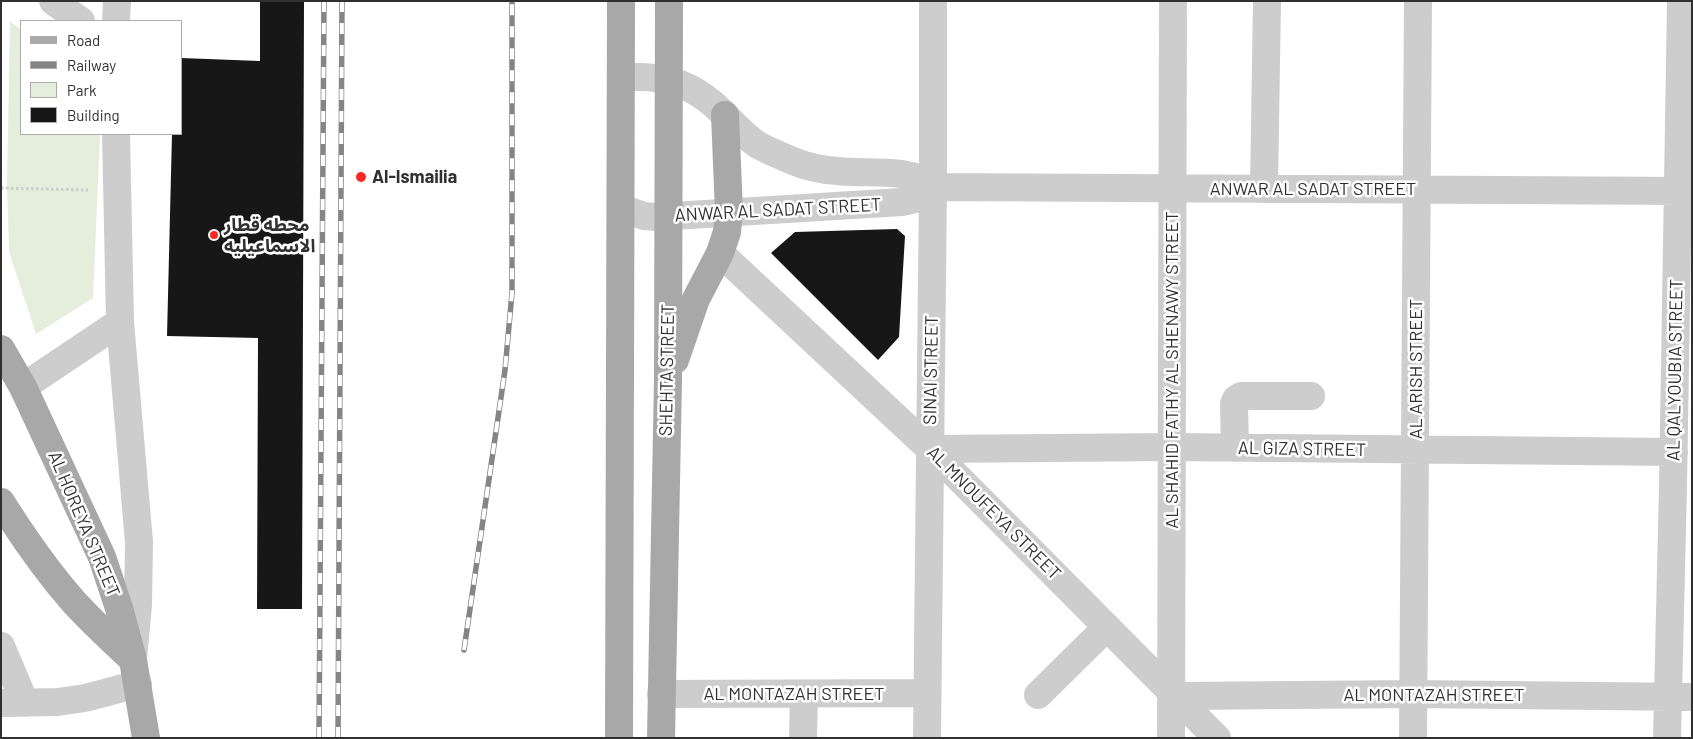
<!DOCTYPE html>
<meta charset="utf-8">
<style>
body{margin:0}
#map{position:relative;width:1693px;height:739px;overflow:hidden;background:#fff;font-family:Barlow,sans-serif}
canvas{display:block}
.frame{position:absolute;inset:0;border:2px solid #303030;pointer-events:none}
.legend{position:absolute;left:20px;top:20px;width:162px;height:115px;box-sizing:border-box;background:#fff;border:1px solid #acacac;margin:0;padding:6px 9px;list-style:none;font-size:15px;color:#303030}
.legend li{display:flex;align-items:center;gap:10px;height:25px}
.legend b{width:25px;border:1px solid #acacac}
</style>
<div id="map">
<canvas width="1693" height="739"></canvas>
<div class="frame"></div>
<ul class="legend">
<li><b style="height:6px;background:#a8a8a8"></b>Road</li>
<li><b style="height:6px;background:#858585"></b>Railway</li>
<li><b style="height:14px;background:#e5eedd"></b>Park</li>
<li><b style="height:14px;background:#171717"></b>Building</li>
</ul>
</div>
<script>
const ctx = document.querySelector('canvas').getContext('2d');
ctx.lineJoin = 'round';
function fill(path, color) { ctx.fillStyle = color; ctx.fill(path, 'evenodd'); }
function strokePath(path, color, width, dash) { ctx.strokeStyle = color; ctx.lineWidth = width; ctx.lineCap = dash ? 'butt' : 'round'; ctx.setLineDash(dash || []); ctx.stroke(path); }
function drawText(font, color, halo, rows, align = 'center') {
  ctx.font = font + ' Barlow,"Noto Sans Arabic",sans-serif'; ctx.lineWidth = 5; ctx.setLineDash([]); ctx.textBaseline = 'middle'; ctx.strokeStyle = halo; ctx.fillStyle = color; for (const [text, x, y, turn = 0] of rows) {
    ctx.save(); ctx.translate(x, y); ctx.rotate((+turn || 0) * Math.PI / 180); ctx.textAlign = isNaN(turn) ? turn : align; if (halo) ctx.strokeText(text, 0, 0); ctx.fillText(text, 0, 0); ctx.restore();
  }
}
const green = new Path2D(`
 M10,21L21,30V134H100L93,298L36,334L9,252L7,183Z`);
const building = new Path2D(`
 M260,1H304L302,609H257L258,338L167,336L172,134H181V58L260,61Z
 M897,229L905,236L899,337L878,360L771,253L795,232Z`);
const path = new Path2D(`
 M1,188L88,190`);
const minor = new Path2D(`
 M53,1L81,21
 M116,21L117,1
 M621,78C655,74 687,81 713,104C728,117 741,134 758,145C769,151 781,156 793,161C807,167 823,170 837,171C869,175 907,166 933,187L1692,191
 M116,134L120,322L139,542L138,605L133,659
 M1264,189L1267,1
 M621,208L644,216L656,217L902,202L919,198L933,187
 M720,253L930,449L1217,738
 M23,387L120,322
 M1235,448L1234,404L1236,399L1241,396H1311
 M930,449L1172,447L1674,452
 M1,646L25,703
 M661,694L927,693
 M1038,695L1107,627
 M1177,696L1414,694L1692,697
 M1,703L58,702L85,698L138,684
 M803,738L804,694
 M927,738L933,187V1
 M1171,738L1173,1
 M1413,738L1418,1
 M1667,738L1673,486L1681,1`);
const major = new Path2D(`
 M1,349L23,387L102,557L119,608L133,660L146,738
 M675,360L696,299L720,253L727,232L729,212L725,115
 M1,502C23,537 46,570 73,601C92,622 113,641 133,660
 M619,738L621,1
 M661,738L668,380L669,1`);
const rail = new Path2D(`
 M464,650L505,370L512,293V1
 M319,738L324,1
 M338,738L342,1`);
const markers = [
 [361,177,6,"#f62924"],
 [214,235,5,"#f62924"]
];
const poiNames = [
 ["Al-Ismailia",372,177],
 ["محطه قطار",224,225],
 ["الاسماعيليه",224,246]
];
const streetNames = [
 ["ANWAR AL SADAT STREET",1313,189],
 ["ANWAR AL SADAT STREET",778,210,-3],
 ["AL ARISH STREET",1416,369,-90],
 ["SHEHTA STREET",667,370,-89],
 ["SINAI STREET",931,370,-89],
 ["AL SHAHID FATHY AL SHENAWY STREET",1172,370,-90],
 ["AL QALYOUBIA STREET",1675,370,-89],
 ["AL GIZA STREET",1302,449,1],
 ["AL MNOUFEYA STREET",994,513,45],
 ["AL HOREYA STREET",84,524,67],
 ["AL MONTAZAH STREET",794,694],
 ["AL MONTAZAH STREET",1434,695]
];
fill(green, '#e5eedd');
fill(building, '#171717');
strokePath(path, '#cdcdcd', 3, [2.5, 2.5]);
strokePath(minor, '#cdcdcd', 28);
strokePath(major, '#a8a8a8', 28);
strokePath(rail, '#858585', 5.5);
strokePath(rail, '#fff', 4, [11]);
for (const [x, y, r, color] of markers) { const dot = new Path2D(); dot.arc(x, y, r, 0, 2 * Math.PI); ctx.fillStyle = color; ctx.fill(dot); strokePath(dot, '#fff', 2); }
drawText('bold 18px', '#303030', '#fff', poiNames, 'left');
drawText('18px', '#303030', '#fff', streetNames);
</script>
